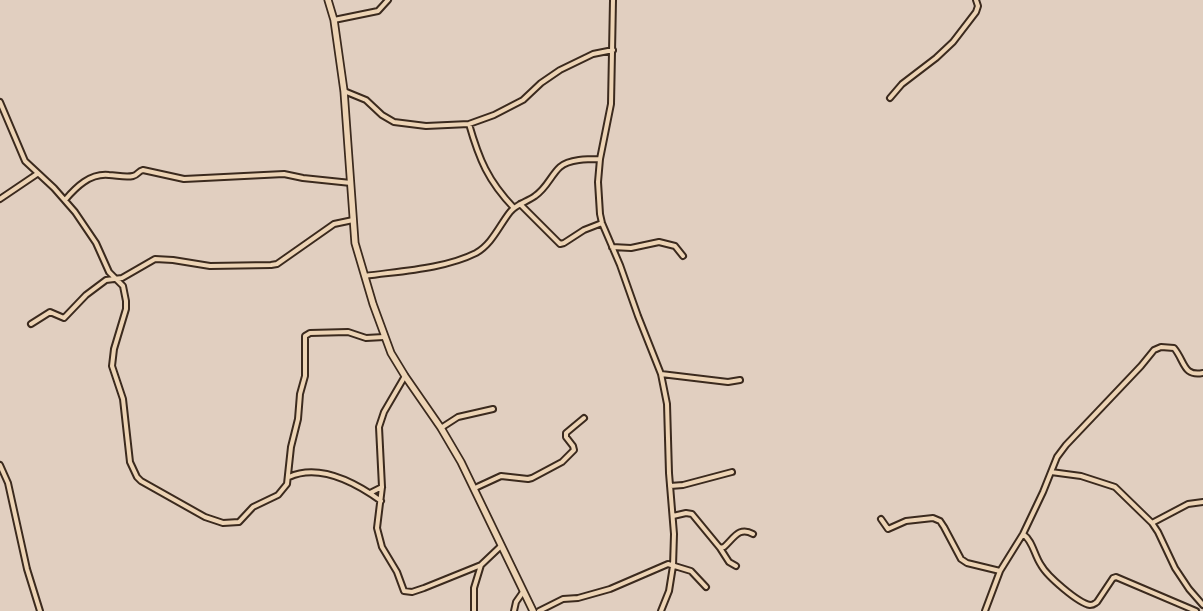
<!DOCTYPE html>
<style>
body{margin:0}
canvas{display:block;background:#e1cfc0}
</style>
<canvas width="1203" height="611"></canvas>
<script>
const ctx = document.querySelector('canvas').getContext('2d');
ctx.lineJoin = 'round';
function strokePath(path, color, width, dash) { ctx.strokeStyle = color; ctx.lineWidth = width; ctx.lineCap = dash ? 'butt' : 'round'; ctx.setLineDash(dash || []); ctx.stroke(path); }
const street = new Path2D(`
 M613,0L611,104L600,159L598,182L600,214L602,223L620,265L638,316L661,374L667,404L669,473L674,534L673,566L669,591L661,611
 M334,20L378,11L388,0
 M344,91L366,100L382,115L394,122L426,126L469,124L494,115L523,100L541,83L560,70L593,54L613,50
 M890,98L902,84L936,58L953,42L976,12L978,6L976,0
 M0,102L25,161L54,188L75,212L96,243L109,272L123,286L126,301V309L114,349L112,366L123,399L130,462L137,477L141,481L205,517L223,523L239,522L253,507L278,495L287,484L291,447L298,419L300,394L305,376V336L310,333L348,332L366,338L384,337
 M469,124C479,159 488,181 514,208
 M0,199L37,174
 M65,200C76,187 90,173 109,175C116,175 125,178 133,176C138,175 138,171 143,170L184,179L284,174L303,178L351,183
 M520,204L560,244L564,243L584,230L602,223
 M612,247L631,248L659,242L675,246L683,256
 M365,276C400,271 444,269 476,253C492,244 499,226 510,212C516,204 527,202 535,196C547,188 551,175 560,167C569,159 588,159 600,159
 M31,324L50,312L64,318L86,295L106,280L122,278L155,259L173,260L210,266L271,265L277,264L334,224L353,220
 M661,374L728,382L740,380
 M405,376L384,412L379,427L382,487L377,528L382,547L397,572L404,591L412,592L424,588L481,565L501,546
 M441,428L458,417L493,409
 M0,465L8,483L27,569L40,611
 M1051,472L1081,476L1115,487L1152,523L1158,532L1175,568L1189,589L1203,605
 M289,477C320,463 356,483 381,501
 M670,486L683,485L732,472
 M475,488L501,476L528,479L532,478L562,462L574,450L573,446L566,437V433L584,418
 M370,493L382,487
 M673,516L686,513L692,514L720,548L724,547C734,538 739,526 753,534
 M881,519L888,529L906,521L933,518L940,521L944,527L961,559L967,563L1000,571
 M1152,523L1188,504L1203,502
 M1023,534C1033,541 1034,555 1041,565C1047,576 1078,603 1090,605C1094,605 1094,604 1097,602L1113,578L1116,577L1196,611
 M720,548L729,562L736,566
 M474,611V588L481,565
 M514,611L516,602L523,592
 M539,611L563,599L578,598L610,589L668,564L691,571L706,587
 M985,611L1000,571L1023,534L1043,492L1057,457L1066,445L1141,366L1154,350L1161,347L1174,348C1185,361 1183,377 1203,373`);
const secondary = new Path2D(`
 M328,0L334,20L344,91L355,243L373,304L391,353L405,376L441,428L461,462L533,611`);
strokePath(street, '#3b2a1e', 8);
strokePath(secondary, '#3b2a1e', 9);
strokePath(street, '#edd4b5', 4);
strokePath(secondary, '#edd4b5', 5.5);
</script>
